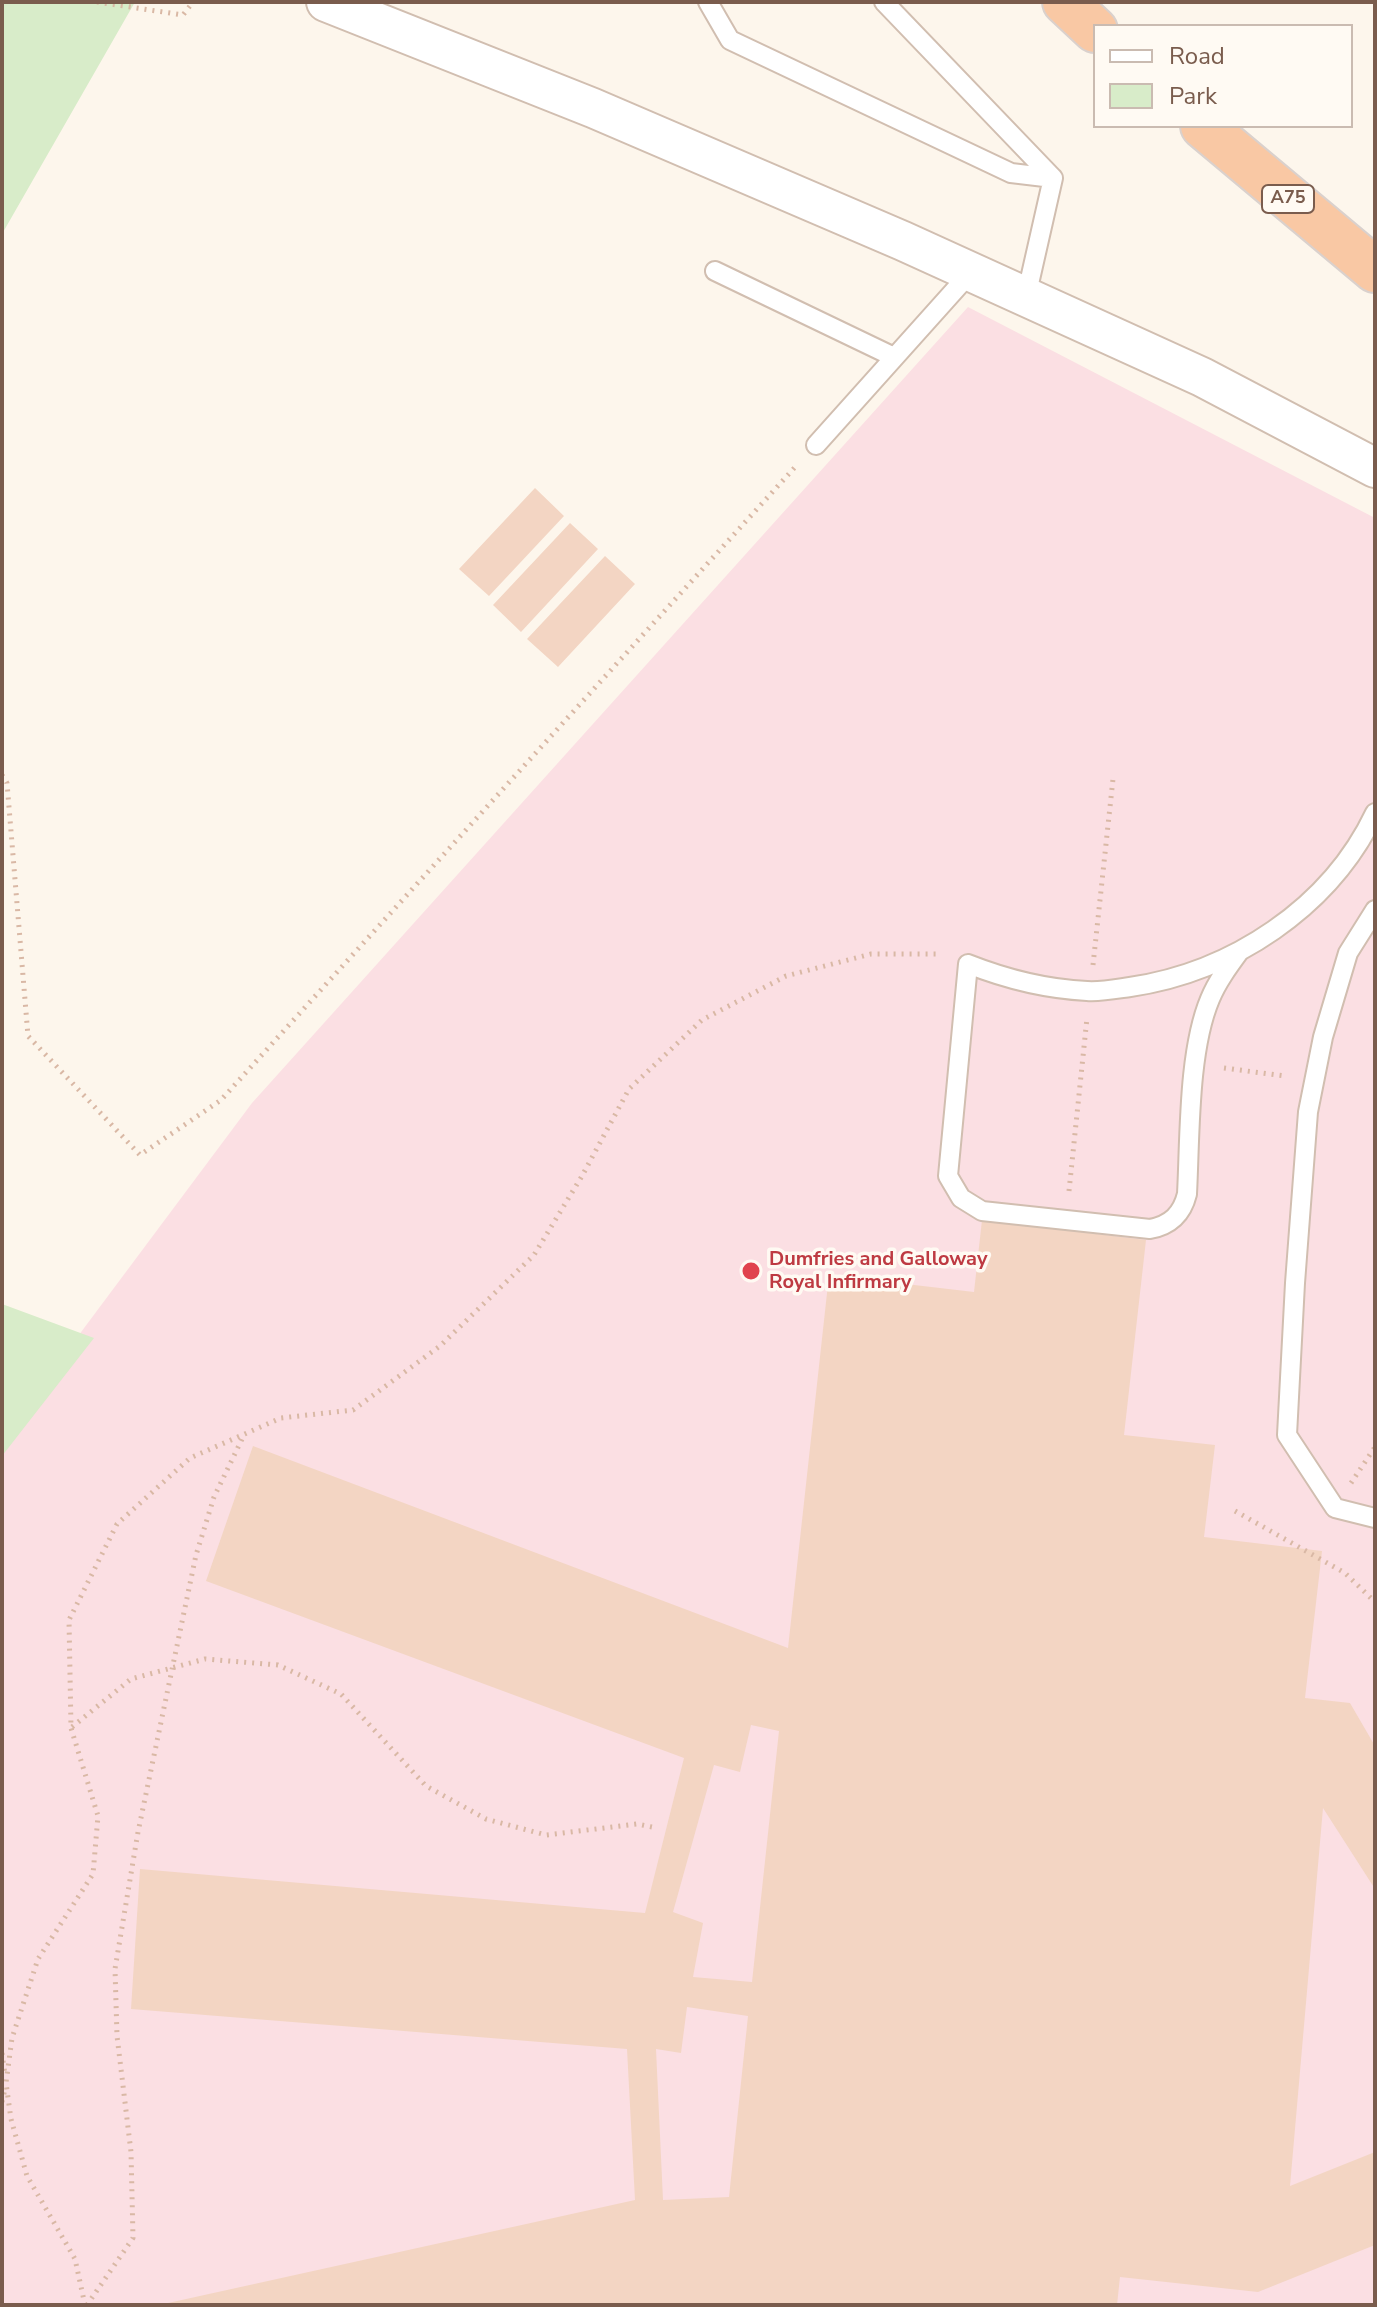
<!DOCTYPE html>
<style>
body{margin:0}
#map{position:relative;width:1377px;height:2307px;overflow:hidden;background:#fdf6ec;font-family:"Nunito Sans",sans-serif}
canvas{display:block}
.frame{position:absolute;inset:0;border:4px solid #7a5c4d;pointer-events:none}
.legend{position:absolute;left:1093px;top:24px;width:260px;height:104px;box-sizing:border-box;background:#fffaf3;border:2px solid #cabbb1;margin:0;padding:10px 14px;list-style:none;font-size:24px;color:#7a5c4d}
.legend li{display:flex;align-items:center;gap:16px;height:40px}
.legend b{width:40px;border:2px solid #cabbb1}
</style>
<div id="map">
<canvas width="1377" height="2307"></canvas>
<div class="frame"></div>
<ul class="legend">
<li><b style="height:10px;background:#fff"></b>Road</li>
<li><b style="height:22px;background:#d8ecc9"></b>Park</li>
</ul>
</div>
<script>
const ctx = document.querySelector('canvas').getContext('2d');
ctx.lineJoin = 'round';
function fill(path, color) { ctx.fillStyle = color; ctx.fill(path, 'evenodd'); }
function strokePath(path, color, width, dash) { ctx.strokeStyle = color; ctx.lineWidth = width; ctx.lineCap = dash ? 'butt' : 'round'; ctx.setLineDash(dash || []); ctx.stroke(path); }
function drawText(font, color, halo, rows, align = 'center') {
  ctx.font = font + ' "Nunito Sans",sans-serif'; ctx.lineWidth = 7; ctx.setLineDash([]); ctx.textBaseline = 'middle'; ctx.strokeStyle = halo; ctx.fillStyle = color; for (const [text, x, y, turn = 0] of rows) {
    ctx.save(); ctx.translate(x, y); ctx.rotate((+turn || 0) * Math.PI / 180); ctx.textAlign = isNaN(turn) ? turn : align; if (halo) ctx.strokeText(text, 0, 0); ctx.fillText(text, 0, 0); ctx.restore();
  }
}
const medical = new Path2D(`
 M968,307L1375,518V2305H2V1438L252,1103Z`);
const green = new Path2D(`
 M2,2H135L2,234Z
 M2,1304L94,1338L2,1456Z`);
const building = new Path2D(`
 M535,488L564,516L489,596L459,569Z
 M570,523L598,549L521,632L493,605Z
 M605,556L635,584L558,667L527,639Z
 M982,1220L1146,1240L1124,1435L1215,1445L1204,1537L1322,1551L1305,1698L1350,1703L1375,1746V1889L1323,1808L1290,2186L1375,2152V2245L1258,2292L1120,2277L1117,2305H159L635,2200L627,2049L131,2009L140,1869L645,1913L684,1758L206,1581L253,1446L788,1648L829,1275L974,1292ZM751,1725L779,1731L752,1982L693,1977L703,1923L673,1912L714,1765L740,1772ZM687,2007L748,2016L729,2197L663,2200L656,2049L681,2053Z`);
const path = new Path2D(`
 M97,2L183,15L193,2
 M2,775L7,783L28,1036L140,1155L221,1100L796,466
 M1093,965L1113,779
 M1224,1068L1285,1076
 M1069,1191L1087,1018
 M1351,1483L1375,1447
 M1235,1511L1345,1573L1375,1602
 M72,1727L131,1679L205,1659L278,1665L341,1694L426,1786L486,1819L546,1835L637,1824L657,1828
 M2,2053L5,2075
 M2,2102L5,2089
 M85,2305L75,2259L27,2176L11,2119L6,2083L12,2038L38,1959L93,1874L98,1816L71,1728L69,1620L117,1524L190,1458L281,1418L353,1410L440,1346L534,1255L582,1176L629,1089L702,1020L786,976L871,954H940
 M87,2305L133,2238L131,2152L117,2036L115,1969L138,1832L196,1555L214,1497L244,1435`);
const service = new Path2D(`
 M708,2L730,40L1011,173L1053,178
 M884,2L1053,178
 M715,271L894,357
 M1026,297L1053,178
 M816,445L971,272
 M1375,910L1348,953L1323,1037L1308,1112L1295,1283L1287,1435L1335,1508L1375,1518
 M1239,952C1228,967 1217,982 1210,999C1188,1051 1190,1137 1187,1194C1182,1214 1171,1225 1150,1229L982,1211L961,1198L948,1176L968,964C1006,979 1046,989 1087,991C1101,992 1116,989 1130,987C1232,972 1330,908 1375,813`);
const minor = new Path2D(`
 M326,2L593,108L903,241L1202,377L1375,468`);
const trunk = new Path2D(`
 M1065,2L1095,30
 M1203,126L1375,270`);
const markers = [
 [751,1271,10,"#e0444e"]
];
const shields = [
 [1288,199,52]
];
const shieldNames = [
 ["A75",1288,199]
];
const healthNames = [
 ["Dumfries and Galloway",769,1260],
 ["Royal Infirmary",769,1283]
];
fill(medical, '#fbdfe3');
fill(green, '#d8ecc9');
fill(building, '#f3d5c3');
strokePath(service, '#d1beb0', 22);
strokePath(minor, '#d1beb0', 42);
strokePath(trunk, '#dad1cd', 48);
strokePath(path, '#d9b8a5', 5, [2, 6]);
strokePath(service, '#fff', 18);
strokePath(minor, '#fff', 38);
strokePath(trunk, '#f9c8a4', 44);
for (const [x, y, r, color] of markers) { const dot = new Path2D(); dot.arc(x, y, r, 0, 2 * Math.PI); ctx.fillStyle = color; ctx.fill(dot); strokePath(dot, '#fffaf3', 3); }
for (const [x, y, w] of shields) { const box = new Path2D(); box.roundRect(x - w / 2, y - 14, w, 28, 6); ctx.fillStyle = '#fffaf3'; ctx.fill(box); strokePath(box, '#7a5c4d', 2); }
drawText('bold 18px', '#7a5c4d', null, shieldNames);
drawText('bold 20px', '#be3a42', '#fffaf3', healthNames, 'left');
</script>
